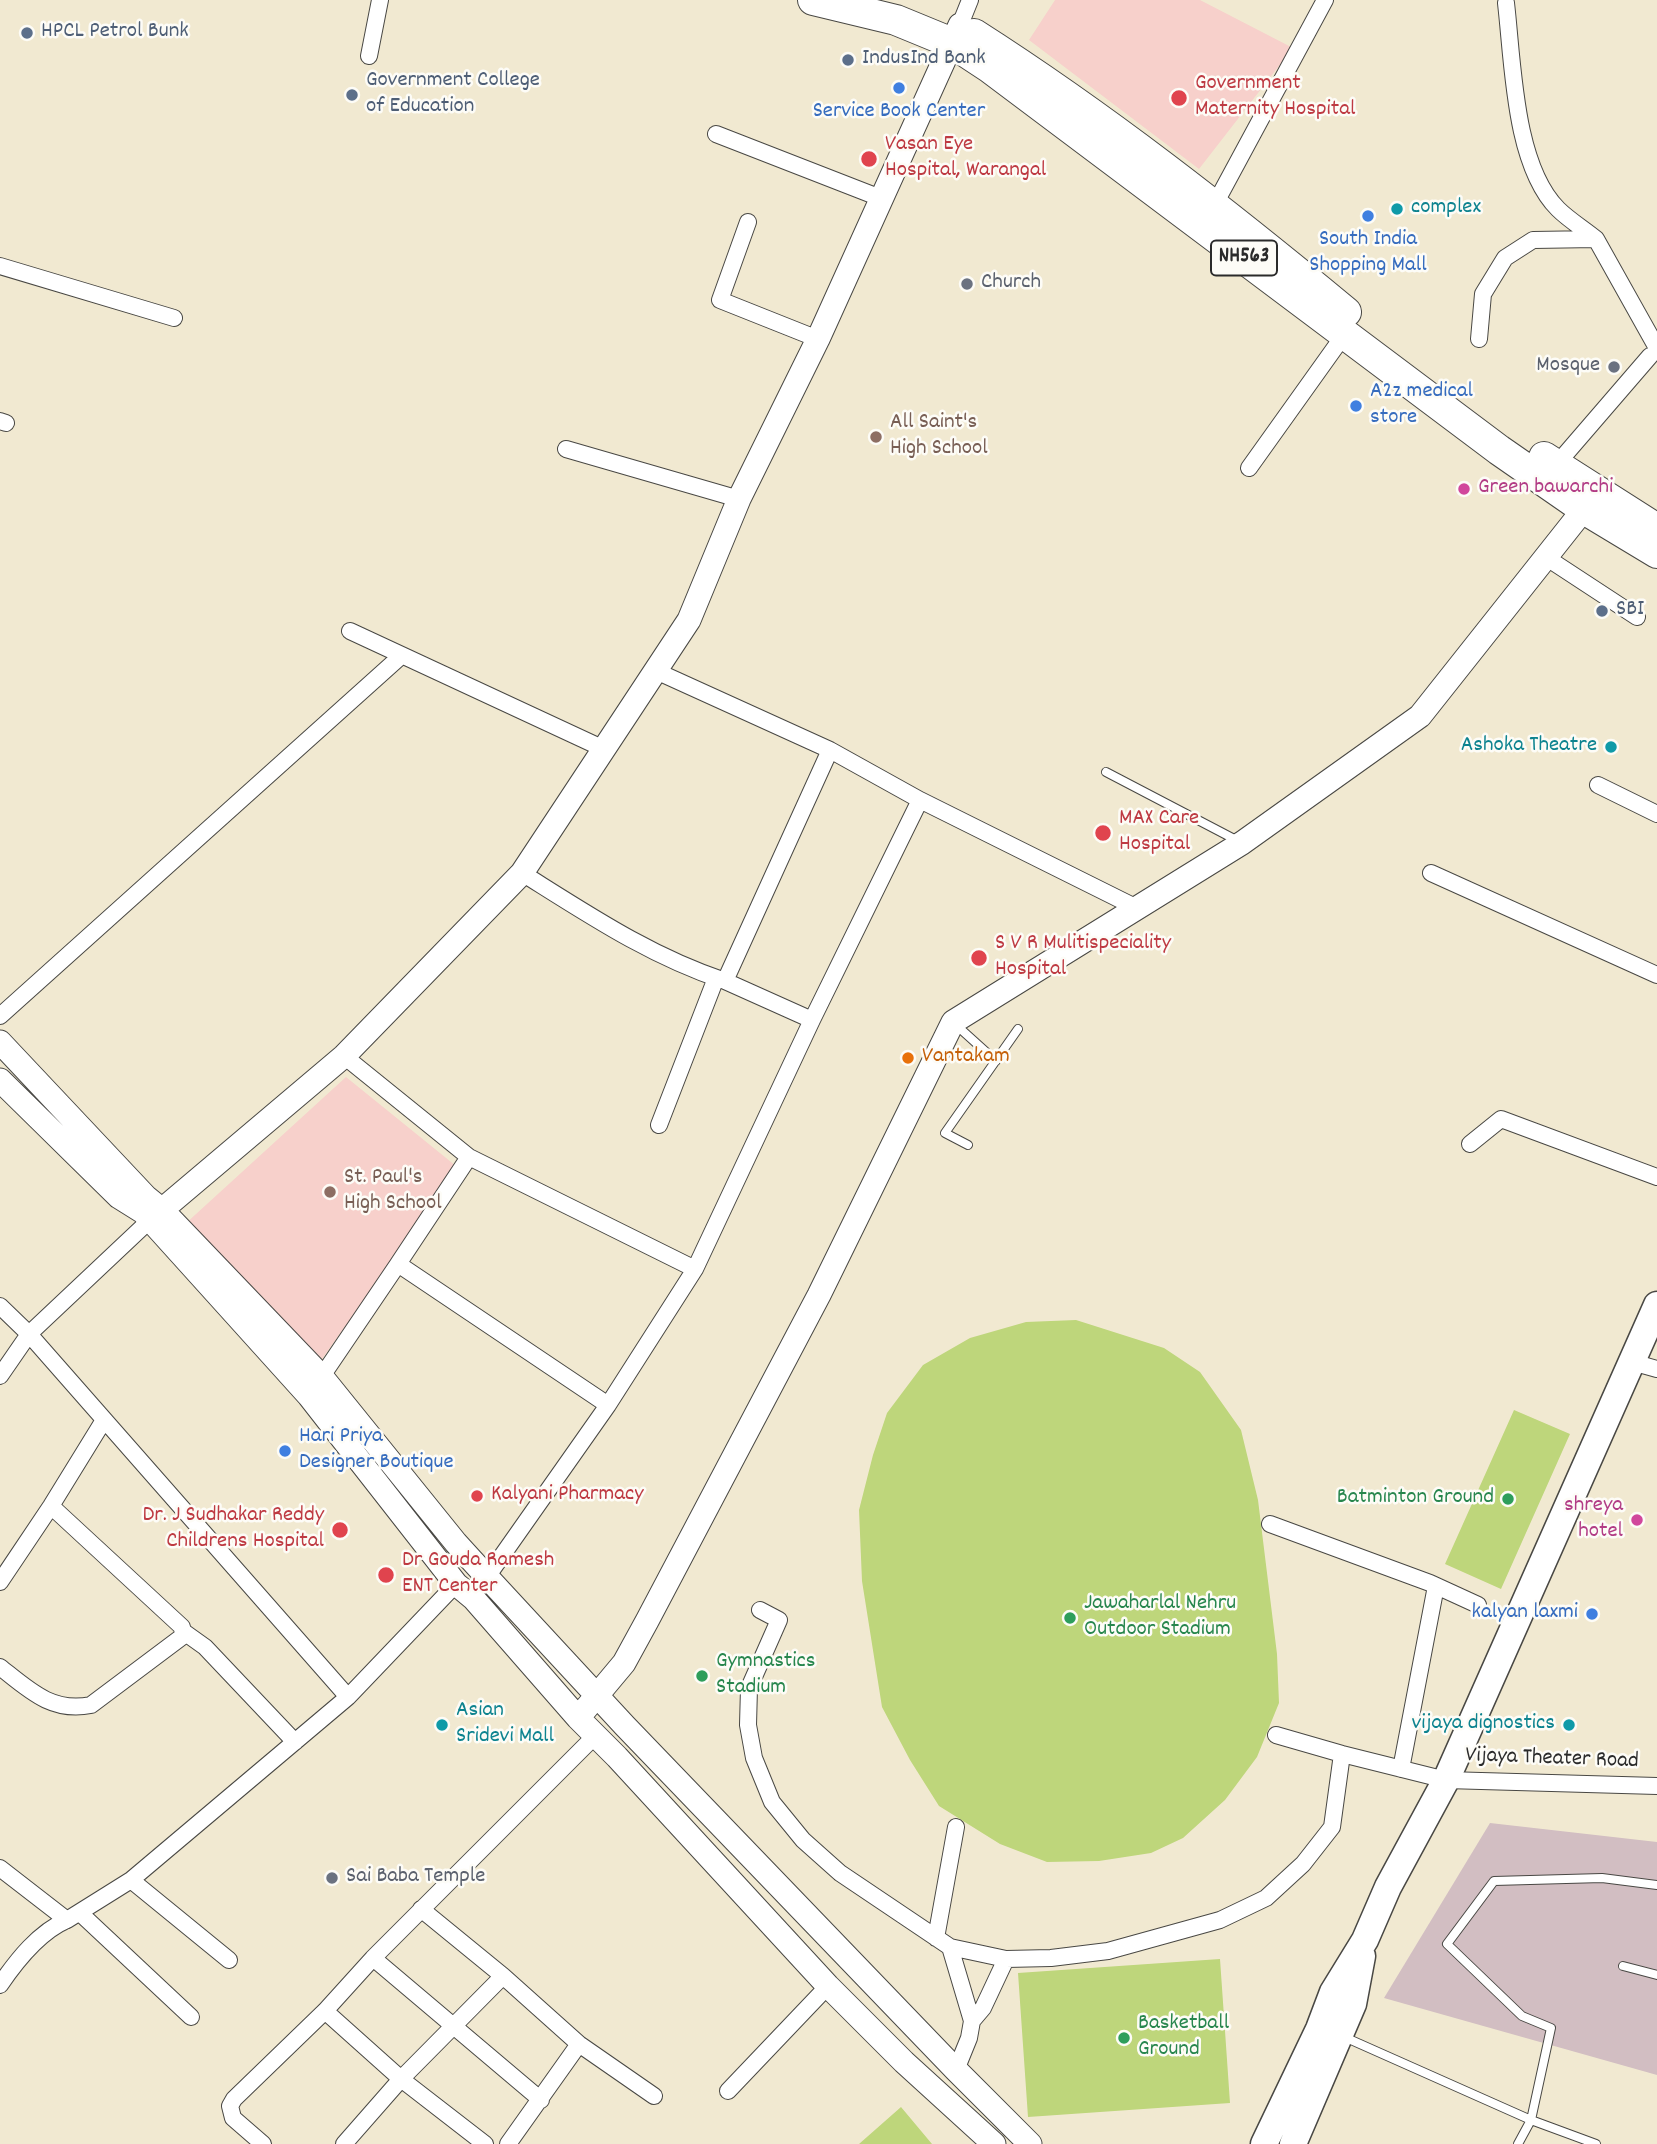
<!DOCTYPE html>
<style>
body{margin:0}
canvas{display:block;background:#f1e9d1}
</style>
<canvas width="1657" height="2144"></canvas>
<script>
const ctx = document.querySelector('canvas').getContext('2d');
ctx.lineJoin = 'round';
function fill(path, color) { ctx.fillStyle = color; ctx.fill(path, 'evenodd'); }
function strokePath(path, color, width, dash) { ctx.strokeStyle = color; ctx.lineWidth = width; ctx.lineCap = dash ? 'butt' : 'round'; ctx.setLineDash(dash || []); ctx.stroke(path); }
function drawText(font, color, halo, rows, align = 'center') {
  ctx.font = font + ' Dekko,sans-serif'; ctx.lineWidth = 5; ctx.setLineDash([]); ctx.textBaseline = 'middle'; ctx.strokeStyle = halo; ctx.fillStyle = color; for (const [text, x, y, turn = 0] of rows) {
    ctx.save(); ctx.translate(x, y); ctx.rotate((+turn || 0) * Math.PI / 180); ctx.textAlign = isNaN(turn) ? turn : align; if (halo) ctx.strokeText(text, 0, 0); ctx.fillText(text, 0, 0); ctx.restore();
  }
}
const built = new Path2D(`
 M1055,0H1200L1293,48L1199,169L1029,40Z
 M346,1077L456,1166L422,1218L322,1359L184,1225Z`);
const industrial = new Path2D(`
 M1490,1823L1657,1842V2075L1384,1998Z`);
const green = new Path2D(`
 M1076,1320L1164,1348L1200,1372L1241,1430L1258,1500L1277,1654L1279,1703L1257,1757L1225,1800L1183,1838L1151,1853L1099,1861L1047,1862L1000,1844L939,1806L910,1760L882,1707L862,1581L859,1510L873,1455L887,1413L923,1365L970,1338L1026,1322Z
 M1514,1410L1570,1434L1501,1589L1445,1564Z
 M1220,1959L1230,2103L1028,2117L1018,1973Z
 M901,2107L932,2144H859Z`);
const lane = new Path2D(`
 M1106,772L1240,842
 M955,1024L996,1061
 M968,1145L945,1133L1018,1029
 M1623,1966L1657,1975
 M1342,2036L1531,2120L1551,2028L1522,2016L1447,1944L1494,1881L1602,1878L1657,1885
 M1518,2144L1531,2120L1596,2144`);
const street = new Path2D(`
 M1506,3C1513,63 1514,165 1558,209C1569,220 1584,229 1596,239
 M960,25L970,0
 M369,56L380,0
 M716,134L883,199
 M1215,204L1325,0
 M748,222L720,300L818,339
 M0,266L174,318
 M1479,339L1483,294L1505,258L1533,240L1596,239L1657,348
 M0,421L6,423
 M566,449L739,499
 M1556,465L1650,356
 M1249,468L1344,335
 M1547,558L1637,617
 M350,631L604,749
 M656,671L830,750L920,800
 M1598,785L1657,814
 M522,873C589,915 650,956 725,981L830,750
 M1431,873L1657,975
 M725,981L812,1020
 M0,1016L401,656
 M344,1056L469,1157L695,1269L608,1405L487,1577
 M659,1125L716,978
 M1470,1144L1501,1119L1657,1177
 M398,1264L469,1157
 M695,1269L812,1020L920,800L1137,908
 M0,1306L29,1334L348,1697
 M1632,1362L1657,1369
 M0,1376L29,1334L150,1220
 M316,1385L398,1264L608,1405
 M1270,1524L1430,1583L1478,1605
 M0,1582L51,1506L104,1420
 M760,1610L779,1620L749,1688L748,1725L754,1758L772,1802L803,1840L840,1873L950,1947L1006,1959L1051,1958L1108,1951L1220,1920L1266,1898L1303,1864L1332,1827L1342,1754
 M184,1632L205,1647L295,1742
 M0,1667C29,1690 52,1713 91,1705L183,1636L182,1627L51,1506
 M1276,1735L1342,1754L1446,1780L1657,1786
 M1401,1769L1436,1586
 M0,1868L67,1920L131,1880L348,1697L456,1584
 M131,1880L229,1960
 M421,1909L503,1976L579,2044L654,2096
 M80,1913L191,2017
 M936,1938L956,1827
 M950,1947L972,2021L983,2008L1006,1959
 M0,1985C17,1960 39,1932 67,1920
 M325,2011L401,2079L485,2144
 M956,2070L969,2038L972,2021
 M728,2091L828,1986
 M541,2100L373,1958L595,1736
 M263,2144L233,2118L230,2106L234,2099L325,2011L373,1958
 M344,2144L401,2079L503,1976
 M508,2144L579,2044`);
const secondary = new Path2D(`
 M0,1042L146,1197L162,1210L322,1377L456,1543L487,1577L625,1726L956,2070L1030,2144
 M0,1080L119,1197L143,1212L309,1396L456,1584L474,1599L578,1718L617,1757L828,1986L904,2062L994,2144
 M150,1220L344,1056L522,873L689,620L739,499L818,339L960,25
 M578,1718L624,1663L647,1621L819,1295L953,1022L1242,843L1420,716L1584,509`);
const primary = new Path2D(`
 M1264,2144L1319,2029L1333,1992L1365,1940L1388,1887L1446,1780L1657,1305
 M1293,2144L1353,2004L1362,1956`);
const highway = new Path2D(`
 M813,0L896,20L952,43L990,68L1499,450L1584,509L1657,553
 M974,34C1104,117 1226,213 1346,312
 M1544,457L1657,529`);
const markers = [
 [27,33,7,"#5c6f8a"],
 [848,60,7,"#5c6f8a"],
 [899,88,7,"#3f7fe0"],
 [352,95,7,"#5c6f8a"],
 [1179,98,9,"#e0444e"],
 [869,159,9,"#e0444e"],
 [1397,209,7,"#0f9aa8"],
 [1368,216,7,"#3f7fe0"],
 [967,284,7,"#6b7280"],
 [1614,367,7,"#6b7280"],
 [1356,406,7,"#3f7fe0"],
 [876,437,7,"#8d6e63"],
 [1464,489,7,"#d1479c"],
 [1602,611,7,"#5c6f8a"],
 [1611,747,7,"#0f9aa8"],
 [1103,833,9,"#e0444e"],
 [979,958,9,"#e0444e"],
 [908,1058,7,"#e8710a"],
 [330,1192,7,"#8d6e63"],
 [285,1451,7,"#3f7fe0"],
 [477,1496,7,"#e0444e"],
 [1508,1499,7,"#2e9e5b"],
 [1637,1520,7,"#d1479c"],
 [340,1530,9,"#e0444e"],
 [386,1575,9,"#e0444e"],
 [1592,1614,7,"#3f7fe0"],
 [1070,1618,7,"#2e9e5b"],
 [702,1676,7,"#2e9e5b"],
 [442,1725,7,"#0f9aa8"],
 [1569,1725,7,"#0f9aa8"],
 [332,1878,7,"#6b7280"],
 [1124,2038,7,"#2e9e5b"]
];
const shields = [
 [1244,258,66]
];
const shieldNames = [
 ["NH563",1244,258]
];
const serviceNames = [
 ["HPCL Petrol Bunk",41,33],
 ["IndusInd Bank",862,60],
 ["Government College",366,82],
 ["of Education",366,108],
 ["SBI",1616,611]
];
const healthNames = [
 ["Government",1195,85],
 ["Maternity Hospital",1195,111],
 ["Vasan Eye",885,146],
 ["Hospital, Warangal",885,172],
 ["MAX Care",1119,820],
 ["Hospital",1119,846],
 ["S V R Mulitispeciality",995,945],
 ["Hospital",995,971],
 ["Kalyani Pharmacy",491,1496],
 ["Dr. J Sudhakar Reddy",324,1517,"right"],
 ["Childrens Hospital",324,1543,"right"],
 ["Dr Gouda Ramesh",402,1562],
 ["ENT Center",402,1588]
];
const shopNames = [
 ["Service Book Center",899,113],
 ["South India",1368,241],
 ["Shopping Mall",1368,267],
 ["A2z medical",1370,393,"left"],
 ["store",1370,419,"left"],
 ["Hari Priya",299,1438,"left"],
 ["Designer Boutique",299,1464,"left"],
 ["kalyan laxmi",1578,1614,"right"]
];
const cultureNames = [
 ["complex",1411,209],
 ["Ashoka Theatre",1597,747,"right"],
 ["Asian",456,1712],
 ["Sridevi Mall",456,1738],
 ["vijaya dignostics",1555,1725,"right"]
];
const worshipNames = [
 ["Church",981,284],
 ["Mosque",1600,367,"right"],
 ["Sai Baba Temple",346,1878]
];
const educationNames = [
 ["All Saint's",890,424],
 ["High School",890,450],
 ["St. Paul's",344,1179],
 ["High School",344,1205]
];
const hotelNames = [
 ["Green bawarchi",1478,489],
 ["shreya",1623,1507,"right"],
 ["hotel",1623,1533,"right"]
];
const foodNames = [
 ["Vantakam",922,1058]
];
const leisureNames = [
 ["Batminton Ground",1494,1499,"right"],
 ["Jawaharlal Nehru",1084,1605],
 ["Outdoor Stadium",1084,1631],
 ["Gymnastics",716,1663],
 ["Stadium",716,1689],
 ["Basketball",1138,2025],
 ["Ground",1138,2051]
];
const streetNames = [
 ["Vijaya Theater Road",1552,1760,2]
];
fill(built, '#f7d0cb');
fill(industrial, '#d2bec2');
fill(green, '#bed67b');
strokePath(lane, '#494844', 10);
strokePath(street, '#494844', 18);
strokePath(secondary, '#494844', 25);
strokePath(primary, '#494844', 29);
strokePath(highway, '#494844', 32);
strokePath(lane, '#fff', 8);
strokePath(street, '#fff', 16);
strokePath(secondary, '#fff', 23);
strokePath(primary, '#fff', 26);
strokePath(highway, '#fff', 30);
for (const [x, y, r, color] of markers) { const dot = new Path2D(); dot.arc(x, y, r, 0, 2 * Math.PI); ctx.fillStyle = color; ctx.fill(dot); strokePath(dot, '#fdfcf7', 2.5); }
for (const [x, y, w] of shields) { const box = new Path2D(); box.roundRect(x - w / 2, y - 17.5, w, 35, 5); ctx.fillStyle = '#fdfcf7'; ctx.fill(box); strokePath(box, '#2b2b2b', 2); }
drawText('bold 21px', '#2b2b2b', null, shieldNames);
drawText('23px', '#4e5e75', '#fdfcf7', serviceNames, 'left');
drawText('23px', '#be3a42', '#fdfcf7', healthNames, 'left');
drawText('23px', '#366cbe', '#fdfcf7', shopNames);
drawText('23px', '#0d838f', '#fdfcf7', cultureNames, 'left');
drawText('23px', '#5b616d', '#fdfcf7', worshipNames, 'left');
drawText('23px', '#785e54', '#fdfcf7', educationNames, 'left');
drawText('23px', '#b23c85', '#fdfcf7', hotelNames, 'left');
drawText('23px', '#c56008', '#fdfcf7', foodNames, 'left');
drawText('23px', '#27864d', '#fdfcf7', leisureNames, 'left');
drawText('23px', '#2b2b2b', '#fdfcf7', streetNames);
</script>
